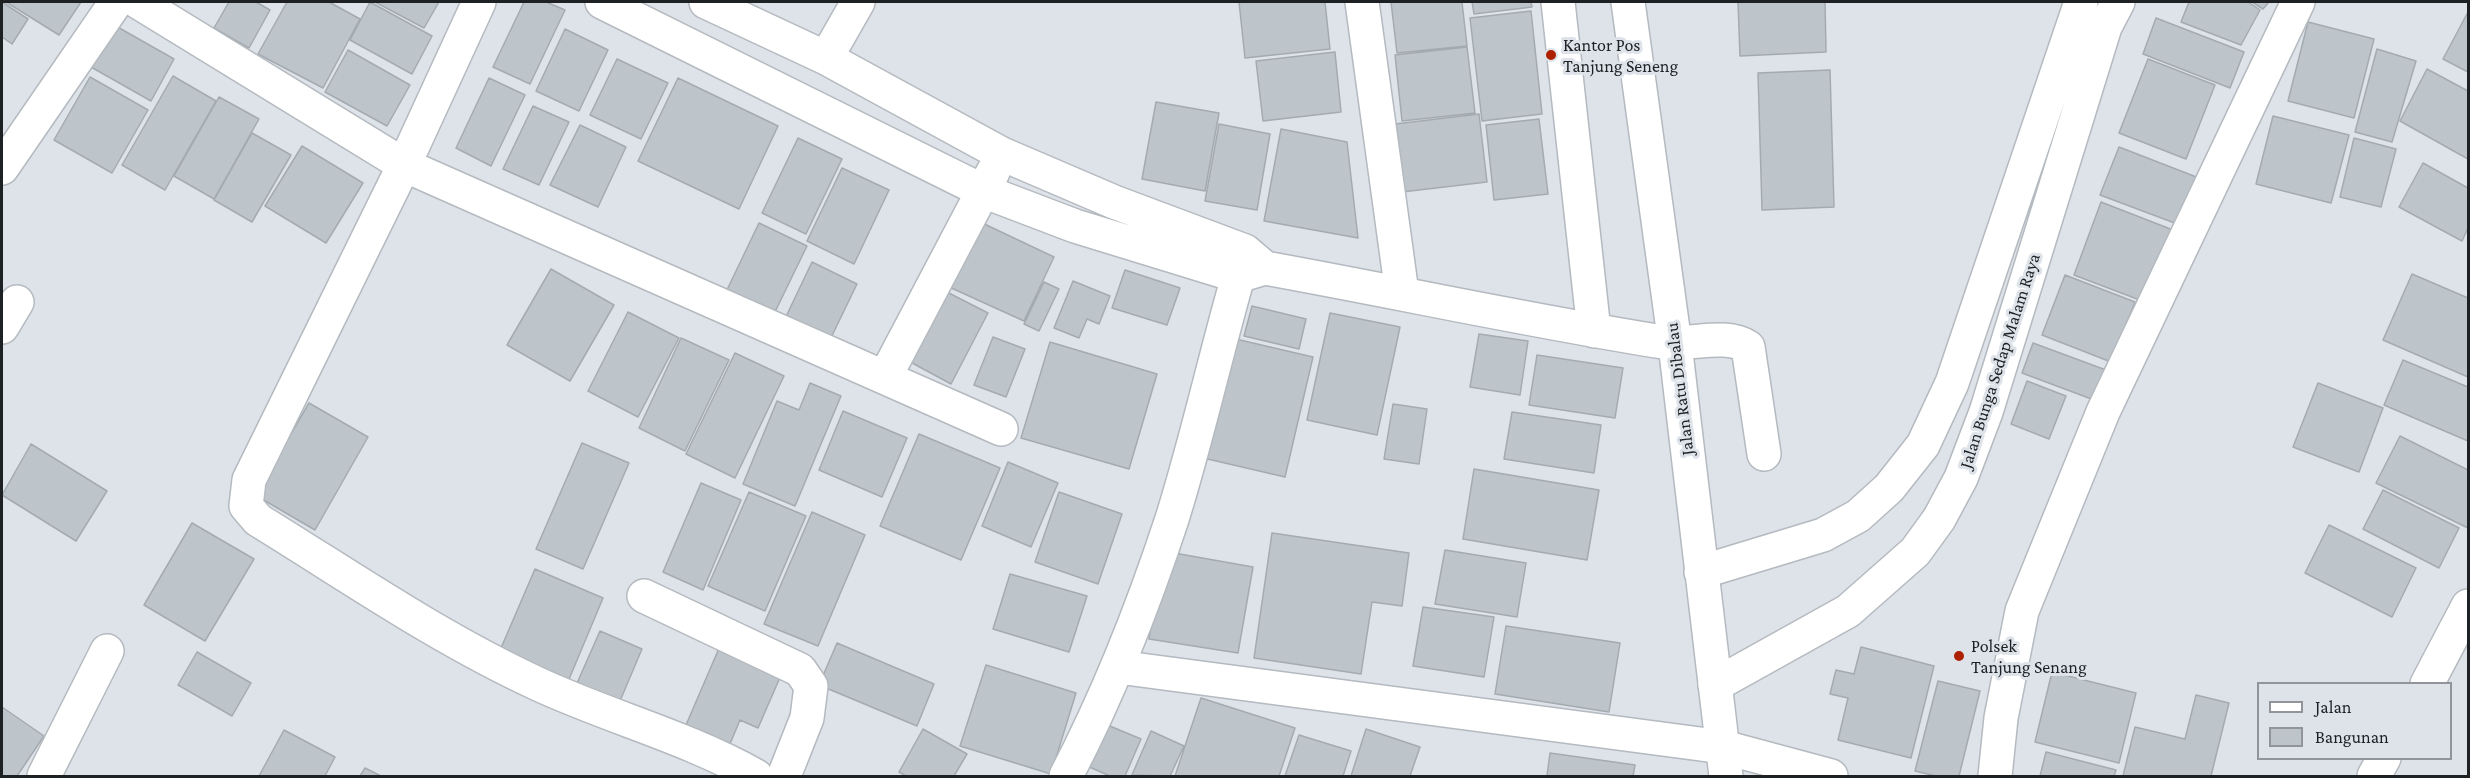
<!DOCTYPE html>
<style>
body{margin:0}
#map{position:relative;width:2470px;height:778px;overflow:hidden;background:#dde3e9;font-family:"Crimson Pro",serif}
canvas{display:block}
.frame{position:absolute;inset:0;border:3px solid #1e2123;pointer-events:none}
.legend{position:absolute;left:2257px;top:682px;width:195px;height:78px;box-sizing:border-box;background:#dde3e9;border:2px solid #91959a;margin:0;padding:8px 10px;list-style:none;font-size:18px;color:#1e2123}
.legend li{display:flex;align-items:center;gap:12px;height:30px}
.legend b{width:30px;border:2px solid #91959a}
</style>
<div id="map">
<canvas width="2470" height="778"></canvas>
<div class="frame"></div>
<ul class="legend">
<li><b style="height:8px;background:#fff"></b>Jalan</li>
<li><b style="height:16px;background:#bec5ca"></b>Bangunan</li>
</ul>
</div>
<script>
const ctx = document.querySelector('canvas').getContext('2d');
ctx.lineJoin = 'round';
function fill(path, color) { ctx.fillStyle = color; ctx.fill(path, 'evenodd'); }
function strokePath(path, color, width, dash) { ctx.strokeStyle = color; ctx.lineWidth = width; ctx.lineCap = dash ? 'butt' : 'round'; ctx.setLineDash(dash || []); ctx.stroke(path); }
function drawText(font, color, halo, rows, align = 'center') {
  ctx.font = font + ' "Crimson Pro",serif'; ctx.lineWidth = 6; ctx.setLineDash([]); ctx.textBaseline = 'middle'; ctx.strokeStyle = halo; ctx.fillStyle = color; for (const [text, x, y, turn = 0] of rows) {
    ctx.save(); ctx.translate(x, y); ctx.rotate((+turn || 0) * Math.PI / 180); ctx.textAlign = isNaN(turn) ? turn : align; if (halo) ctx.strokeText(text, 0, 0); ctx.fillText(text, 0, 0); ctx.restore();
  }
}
const building = new Path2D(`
 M2,2L28,19L12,44L2,37Z
 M6,2H81L59,35Z
 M229,2H256L270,10L249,48L214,28Z
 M287,2H329L360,19L323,88L258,54Z
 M370,2L432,36L412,74L350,40Z
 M375,2H439L424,28Z
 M524,2H546L565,10L530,84L493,67Z
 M1239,2H1325L1330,49L1245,58Z
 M1391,2H1462L1467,46L1397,53Z
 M1472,2H1531L1532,7L1474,14Z
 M1738,2H1825L1826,52L1740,56Z
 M2189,2H2248L2260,10L2241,45L2181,22Z
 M2252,2H2269L2263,9Z
 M1531,11L1542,114L1482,121L1470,18Z
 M2468,12V72L2443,59Z
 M2156,18L2244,52L2230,88L2143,54Z
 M2308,22L2374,39L2354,118L2288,101Z
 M114,25L174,59L151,101L91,67Z
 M565,29L608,50L579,111L536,91Z
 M1467,47L1475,113L1402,121L1395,55Z
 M2377,49L2416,61L2392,142L2355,132Z
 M348,50L410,85L387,126L325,92Z
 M1335,52L1341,112L1263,121L1256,61Z
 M617,59L668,83L641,139L590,115Z
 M2148,59L2215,85L2186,159L2119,133Z
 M2427,69L2468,91V159L2400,121Z
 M1830,70L1834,207L1762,210L1758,73Z
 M173,76L216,101L165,190L122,165Z
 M90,77L148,110L112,173L54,140Z
 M489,78L525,95L491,166L456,148Z
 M678,78L778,126L739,209L638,161Z
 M219,97L259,119L214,199L174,176Z
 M1156,102L1219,113L1205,191L1142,179Z
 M533,106L569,122L539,185L503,169Z
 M1479,114L1487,182L1402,192L1395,124Z
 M2273,116L2349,135L2331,203L2256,184Z
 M1539,119L1548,194L1494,200L1486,125Z
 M1219,124L1270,134L1257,210L1205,201Z
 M580,125L626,147L598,207L550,185Z
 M1281,129L1347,142L1358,238L1264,221Z
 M252,133L291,155L252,222L214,200Z
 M798,138L842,159L806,234L762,213Z
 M2354,138L2396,149L2381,207L2340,197Z
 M302,146L363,183L326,243L265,206Z
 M2119,147L2199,178L2180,225L2100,195Z
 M2423,163L2468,188V228L2462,241L2399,207Z
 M842,168L889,190L854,264L807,241Z
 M2101,202L2173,230L2145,302L2074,275Z
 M978,221L1054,257L1024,321L947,286Z
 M759,223L807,246L773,316L725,294Z
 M812,262L857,284L827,346L782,325Z
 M551,269L614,305L570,381L507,345Z
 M1125,270L1180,288L1167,325L1112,308Z
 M2412,274L2468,298V377L2383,340Z
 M2065,275L2135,302L2111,362L2042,335Z
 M1073,281L1110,296L1099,324L1087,319L1079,338L1054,328Z
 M1044,282L1059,289L1039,331L1024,324Z
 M939,288L988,313L951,384L903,358Z
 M1252,306L1306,319L1299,349L1244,336Z
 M628,312L679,338L638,417L588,391Z
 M1330,313L1400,327L1377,435L1307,420Z
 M1479,334L1528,341L1520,395L1470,387Z
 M993,337L1025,349L1006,397L974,385Z
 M1227,337L1313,357L1285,477L1199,457Z
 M681,338L729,360L685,451L639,428Z
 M1050,342L1157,374L1129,469L1021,438Z
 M2033,343L2106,370L2094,400L2022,373Z
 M735,353L784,376L735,478L686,454Z
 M1537,355L1623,368L1615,418L1529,405Z
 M2403,360L2468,387V441L2384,405Z
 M2027,381L2066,396L2049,439L2011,424Z
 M810,383L841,396L795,506L743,484L777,401L799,410Z
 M2318,383L2383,408L2359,472L2293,447Z
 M309,403L368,437L315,530L255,495Z
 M1393,404L1427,409L1419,464L1384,459Z
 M843,411L907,438L882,497L819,470Z
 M1512,412L1601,425L1594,473L1504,459Z
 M919,434L1000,468L961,560L880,526Z
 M2400,436L2468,470V528L2376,483Z
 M582,443L629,463L583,569L536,549Z
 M31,444L107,491L76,541L2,495Z
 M1008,462L1058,483L1031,547L982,526Z
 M1474,469L1599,490L1587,560L1463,539Z
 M701,483L741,500L703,590L663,572Z
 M2383,490L2459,528L2439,568L2363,529Z
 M749,492L806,516L765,611L708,586Z
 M1059,492L1122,514L1098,584L1035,562Z
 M812,512L865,535L818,646L764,624Z
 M192,523L254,559L205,641L144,605Z
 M2329,525L2416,568L2392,617L2305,573Z
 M1272,533L1409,553L1402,606L1372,602L1361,674L1254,658Z
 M1445,550L1526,563L1517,617L1435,604Z
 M1163,551L1253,567L1238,653L1149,639Z
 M535,569L603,598L567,684L498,655Z
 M1010,574L1087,596L1069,652L993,629Z
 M1423,607L1494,617L1484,677L1413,666Z
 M1506,626L1620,643L1609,712L1495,694Z
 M600,631L642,649L617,708L574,690Z
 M723,639L785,666L758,728L740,720L727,751L683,732Z
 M837,643L934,684L917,726L819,685Z
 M1861,647L1934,666L1911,758L1838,740L1848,698L1830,694L1836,670L1854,674Z
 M197,652L251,683L232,716L178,685Z
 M986,665L1076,693L1051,774L960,746Z
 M2052,672L2136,693L2119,763L2035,742Z
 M1938,681L1980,691L1959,776H1936L1915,771Z
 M2196,695L2229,703L2211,776H2123L2135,727L2185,739Z
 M1201,698L1295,728L1279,776H1175Z
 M2,707L44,736L17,776H2Z
 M1105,724L1141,739L1125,776H1110L1087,766Z
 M923,729L967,754L954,776H906L899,772Z
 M1366,729L1420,747L1410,776H1351Z
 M284,730L335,757L325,776H259Z
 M1151,731L1184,746L1170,776L1132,775Z
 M1299,735L1351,751L1343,776H1285Z
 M2046,752L2116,770L2114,776H2040Z
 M1550,753L1635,765L1633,776H1547Z
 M365,768L381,776H360Z`);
const minor = new Path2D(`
 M138,2L404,165L1001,429
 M479,2L404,165L249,480L246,506L258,520C349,576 440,639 538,684C609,717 687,737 756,776
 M602,2L983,191L1075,226L1238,276L1265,268C1398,292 1530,321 1663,342C1690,346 1725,332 1748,347L1764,454
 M706,2L826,58L1002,154L1114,202L1245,251L1265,268
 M1362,2L1402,293
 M1558,2L1594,331
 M826,58L858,2
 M2,168L116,2
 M2,327L17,302
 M885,377L993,172
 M1701,572L1823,535L1858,516L1889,488L1923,445L1952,383L2081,2
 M644,596L800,670L811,686L807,718L784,776
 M1118,667L1723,747L1831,776
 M2427,684L2468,606
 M1715,685L1848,611L1915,552L1939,519L1961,478L1986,412L2105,27L2118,2
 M44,776L107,651
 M1066,776C1109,694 1143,607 1172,519C1199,433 1218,343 1244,256
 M1995,776L2001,718L2022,611L2103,412L2298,2
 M2374,776L2384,758`);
const major = new Path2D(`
 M1628,2L1675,344L1726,776`);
const markers = [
 [1551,55,6,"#ad2000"],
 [1959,656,6,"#ad2000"]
];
const poiNames = [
 ["Kantor Pos",1563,45],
 ["Tanjung Seneng",1563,66],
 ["Polsek",1971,646],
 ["Tanjung Senang",1971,667]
];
const streetNames = [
 ["Jalan Bunga Sedap Malam Raya",2000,361,-72],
 ["Jalan Ratu Dibalau",1680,389,-97]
];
fill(building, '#bec5ca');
strokePath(building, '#a4abb0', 1.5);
strokePath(minor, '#b4babf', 36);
strokePath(major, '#b4babf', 36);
strokePath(minor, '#fff', 33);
strokePath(major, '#fff', 33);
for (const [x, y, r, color] of markers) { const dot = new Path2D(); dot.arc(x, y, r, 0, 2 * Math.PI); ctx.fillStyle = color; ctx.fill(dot); strokePath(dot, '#dde3e9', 2); }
drawText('18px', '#1e2123', '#dde3e9', poiNames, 'left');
drawText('18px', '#1e2123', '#dde3e9', streetNames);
</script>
